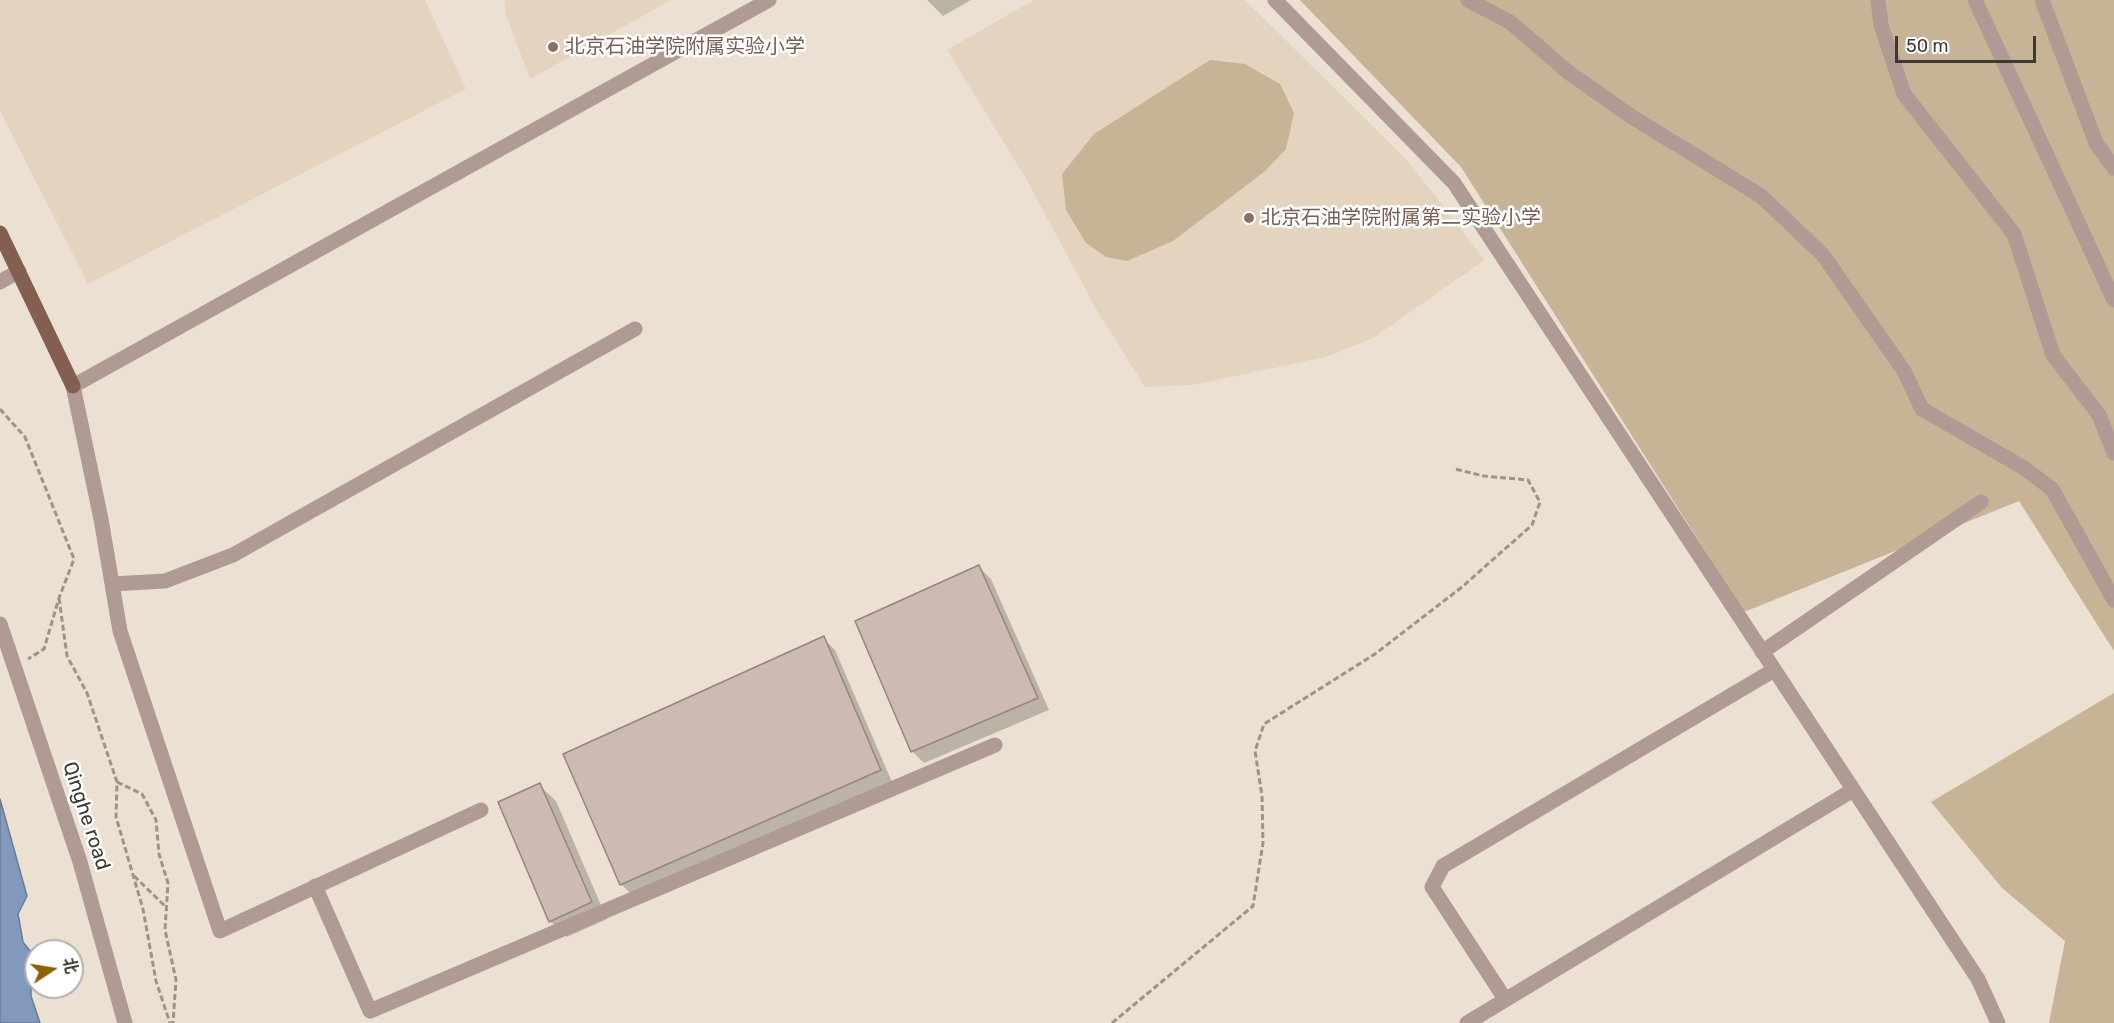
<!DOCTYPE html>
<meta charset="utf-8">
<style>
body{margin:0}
#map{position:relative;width:2114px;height:1023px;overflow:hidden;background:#ebe0d1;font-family:Rubik,"Noto Sans SC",sans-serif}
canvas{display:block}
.north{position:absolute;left:24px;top:939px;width:60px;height:60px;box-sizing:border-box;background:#fff;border:2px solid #b1b0ad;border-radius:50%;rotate:78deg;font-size:16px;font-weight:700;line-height:24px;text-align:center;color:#3d3933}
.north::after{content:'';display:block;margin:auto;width:21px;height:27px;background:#8a6202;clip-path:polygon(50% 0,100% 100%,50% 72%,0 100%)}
.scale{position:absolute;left:1895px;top:36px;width:141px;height:27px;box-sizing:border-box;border:3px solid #3d3933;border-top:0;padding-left:8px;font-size:18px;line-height:21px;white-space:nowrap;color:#3d3933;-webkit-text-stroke:4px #fff;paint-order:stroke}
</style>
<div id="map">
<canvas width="2114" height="1023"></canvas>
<div class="north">北</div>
<div class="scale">50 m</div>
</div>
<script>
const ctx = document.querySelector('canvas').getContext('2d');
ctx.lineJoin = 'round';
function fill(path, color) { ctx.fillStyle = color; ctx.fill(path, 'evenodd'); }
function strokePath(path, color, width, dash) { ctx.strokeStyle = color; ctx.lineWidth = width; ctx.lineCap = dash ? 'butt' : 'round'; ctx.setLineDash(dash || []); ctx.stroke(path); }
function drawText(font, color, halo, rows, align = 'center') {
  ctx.font = font + ' Rubik,"Noto Sans SC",sans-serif'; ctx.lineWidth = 5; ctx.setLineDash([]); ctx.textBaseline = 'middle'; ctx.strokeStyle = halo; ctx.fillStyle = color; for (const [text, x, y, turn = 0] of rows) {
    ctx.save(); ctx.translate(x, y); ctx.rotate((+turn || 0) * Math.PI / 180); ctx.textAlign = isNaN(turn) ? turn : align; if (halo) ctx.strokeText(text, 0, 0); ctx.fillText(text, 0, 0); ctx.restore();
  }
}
const built = new Path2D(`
 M0,0H425L466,89L88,284L0,111Z
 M504,0H671L530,79L506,15Z
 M1034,0H1245L1408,161L1485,260L1371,339L1326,357L1192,385L1145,387L1096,309L1024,175L947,50Z`);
const green = new Path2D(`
 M1300,0H2114V651L2019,501L1744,612L1461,167Z
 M1210,60L1245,64L1280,84L1294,113L1286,149L1264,172L1173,241L1127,261L1106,257L1086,243L1066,210L1062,174L1094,134Z
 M2114,693V1023H2049L2065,941L2002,888L1931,802Z`);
const water = new Path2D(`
 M0,799L27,896L18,914L23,942L31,952V996L40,1023H0Z`);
const shadow = new Path2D(`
 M927,0H971L943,16Z
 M979,567L991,579L1049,710L924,763L912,751Z
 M823,638L835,650L892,782L633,896L621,884Z
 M539,785L556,801L607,919L567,937L550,921Z`);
const building = new Path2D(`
 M979,565L1038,698L911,752L855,621Z
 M824,636L881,770L620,885L563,754Z
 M540,783L592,902L549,922L498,802Z`);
const path = new Path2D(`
 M0,409L25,437L74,559L59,598L44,649L28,659
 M59,598L67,656L87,693L117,782L116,817L143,909L156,981L170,1023
 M117,782L142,794L156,820L159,854L168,883L165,930L176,980L173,1023
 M134,876L166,907
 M1112,1023L1253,906L1263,843L1262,796L1255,751L1264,724L1375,654L1462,587L1532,525L1540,502L1528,480L1484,476L1455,469`);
const minor = new Path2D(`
 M1275,0L1454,183L1978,979L1998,1023
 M1468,0L1510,22L1568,72L1629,115L1761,196L1823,255L1904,371L1922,409L2024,468L2052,489L2114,600
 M1878,0L1881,25L1904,94L2014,234L2053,355L2099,415L2114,453
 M1975,0L2114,300
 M2042,0L2096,143L2114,168
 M0,282L19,271
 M112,584L165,581L233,555L635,329
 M0,624L80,862L125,1023
 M1762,652L1981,502
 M481,810L220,931L120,631L101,519L73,386L769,0
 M315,886L370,1011L995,745
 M1505,999L1432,887L1443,866L1774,670
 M1467,1023L1853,790`);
const major = new Path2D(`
 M0,233L73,386`);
const markers = [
 [553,47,6,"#8d6e63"],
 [1249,218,6,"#8d6e63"]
];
const educationNames = [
 ["北京石油学院附属实验小学",565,47],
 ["北京石油学院附属第二实验小学",1261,218]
];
const streetNames = [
 ["Qinghe road",86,816,72]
];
fill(built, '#e4d4bf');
fill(green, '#c7b395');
fill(water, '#8099bd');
strokePath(water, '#6c7c94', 1.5);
fill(shadow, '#0003');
fill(building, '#cdbab3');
strokePath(building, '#96847e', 1.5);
strokePath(path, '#9c9489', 3, [6, 3]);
strokePath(minor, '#af9b93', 15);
strokePath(major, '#835f51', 15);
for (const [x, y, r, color] of markers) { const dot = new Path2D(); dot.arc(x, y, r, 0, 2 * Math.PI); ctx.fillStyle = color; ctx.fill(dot); strokePath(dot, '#fff', 2); }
drawText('20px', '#785e54', '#fff', educationNames, 'left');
drawText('20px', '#3d3933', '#fff', streetNames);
</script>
